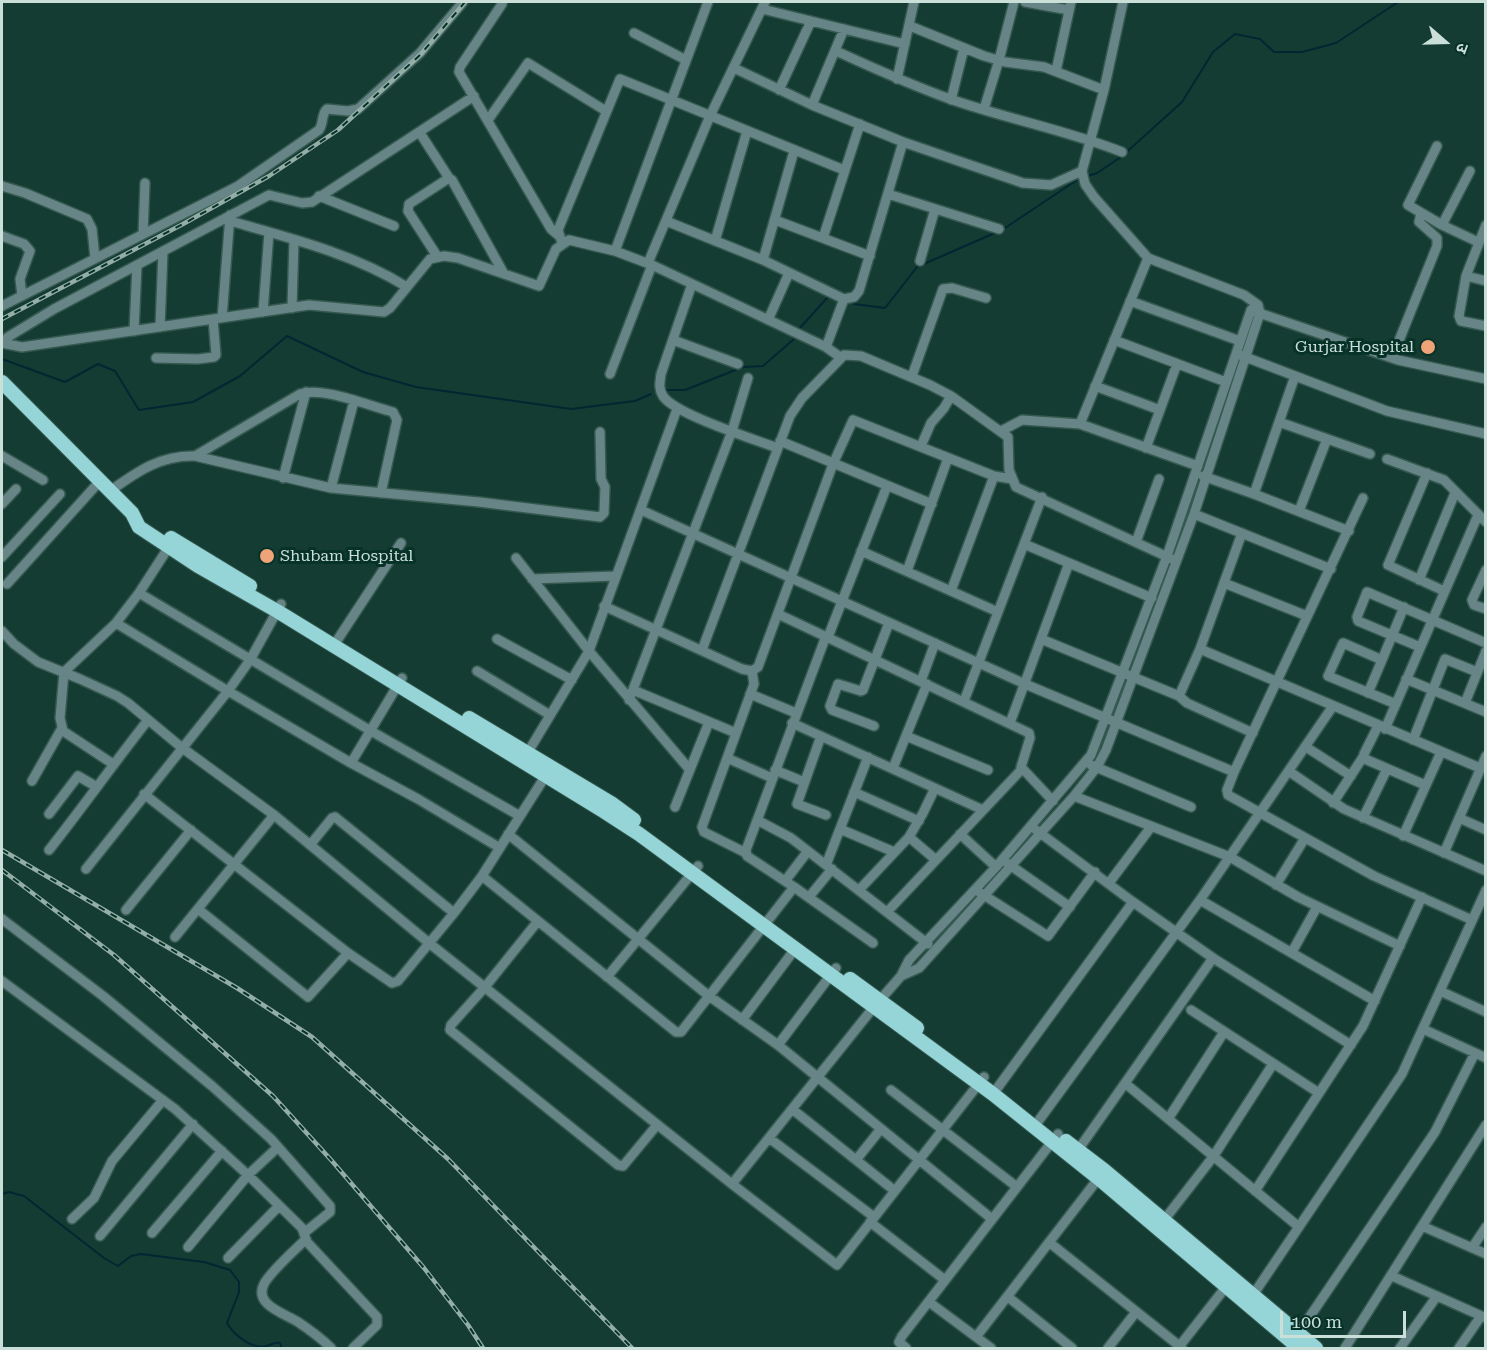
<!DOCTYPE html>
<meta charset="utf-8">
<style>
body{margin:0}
#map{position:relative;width:1487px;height:1350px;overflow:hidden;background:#143c32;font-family:"Roboto Serif","Noto Sans Devanagari",serif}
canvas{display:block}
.frame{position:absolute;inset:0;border:3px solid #cadfd8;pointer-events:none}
.north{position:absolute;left:1415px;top:12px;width:60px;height:60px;-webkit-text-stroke:4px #073228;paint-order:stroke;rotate:110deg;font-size:16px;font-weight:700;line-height:24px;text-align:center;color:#cadfd8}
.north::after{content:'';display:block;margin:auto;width:21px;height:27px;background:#cadfd8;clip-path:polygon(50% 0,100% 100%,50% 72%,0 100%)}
.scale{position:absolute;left:1280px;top:1311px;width:126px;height:27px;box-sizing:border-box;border:3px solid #cadfd8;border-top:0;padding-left:8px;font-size:18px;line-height:21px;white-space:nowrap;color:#cadfd8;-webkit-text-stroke:4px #073228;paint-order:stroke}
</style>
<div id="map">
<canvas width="1487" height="1350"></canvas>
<div class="frame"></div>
<div class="north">उ</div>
<div class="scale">100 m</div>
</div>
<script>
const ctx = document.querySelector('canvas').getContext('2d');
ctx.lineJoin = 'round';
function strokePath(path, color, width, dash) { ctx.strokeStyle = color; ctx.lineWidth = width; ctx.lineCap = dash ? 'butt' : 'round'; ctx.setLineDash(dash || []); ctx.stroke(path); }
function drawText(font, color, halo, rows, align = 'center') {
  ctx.font = font + ' "Roboto Serif",serif'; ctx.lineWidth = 6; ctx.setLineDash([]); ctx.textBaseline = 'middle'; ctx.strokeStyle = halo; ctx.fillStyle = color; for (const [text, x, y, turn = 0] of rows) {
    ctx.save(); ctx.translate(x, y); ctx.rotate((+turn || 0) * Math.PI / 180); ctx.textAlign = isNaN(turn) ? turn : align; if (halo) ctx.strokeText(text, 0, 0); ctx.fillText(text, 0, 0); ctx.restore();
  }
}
const stream = new Path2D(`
 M1088,176L1097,173L1121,157L1182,102L1213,52L1235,34L1260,39L1274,52H1302L1336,43L1398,2
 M1002,230L1077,180
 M854,304L885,308L917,267L997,232
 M798,330L828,297L833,299
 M2,359L65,382L98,364L115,371L139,410L193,402L240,376L287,336L363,372L416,387L571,409L635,401L651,394
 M666,390H685L743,367L763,366L794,339
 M2,1194L9,1192L24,1196L104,1258L118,1266L131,1256L141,1254L204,1262L230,1270L239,1282V1292L227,1323C233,1334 252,1350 266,1346C272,1345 273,1342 280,1343L282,1348`);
const minor = new Path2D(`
 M1025,2L1069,10
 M502,4L460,67L459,72L551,229L558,235
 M762,9L905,44
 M910,26L984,56L1005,62L1044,67L1104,90
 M634,33L686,60
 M836,51C873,68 911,85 950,99C1007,119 1066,130 1122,152
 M734,68L812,105L903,142L1023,183L1051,185L1082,171
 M1056,71L1071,2
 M897,79L914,2
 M779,90L811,21
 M951,100L964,48
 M812,105L844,29
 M984,109L999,60L1014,2
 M488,120L528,63L606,111
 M420,133L449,178
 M1437,146L1408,205L1442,225L1478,242
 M2,186L25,193L87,219L92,229L95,258
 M888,194L999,229
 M319,196L394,226
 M775,220L870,256
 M230,221C290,238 354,254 407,287
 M666,221L763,260L844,299
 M1442,225L1470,171
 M1486,225L1466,276L1459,316L1461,321L1486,326
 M143,234L145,183
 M2,236L24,244L30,251L20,279L22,296
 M823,238L860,124
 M715,241L747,131
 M562,243L558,230L620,79L844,170
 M615,251L708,2
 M437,256L408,211L409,204L449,178L452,180L504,274
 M763,260L794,151
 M920,261L935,209
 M648,263L710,116L765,2
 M1466,276L1486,281
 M692,284L661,374C660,382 658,388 663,396C674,414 754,439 777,448
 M1130,301L1240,341
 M2,306L238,186L319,130C324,123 321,114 327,109L348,111L358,109L420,53L463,2
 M292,308L294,240
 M263,312L269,232
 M1256,312L1398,360L1486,379
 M222,318L230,215
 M768,320L789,273
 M160,327L163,251
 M134,331L137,265
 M673,340L738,364
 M1114,340L1226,382
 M2,343L22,347L309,305L384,312L390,308L430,259L444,256L458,258L539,286L556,249L569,240L615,251L652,265L826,347L840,357
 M3,343L8,337L54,309L269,195L302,203L312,202L474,96
 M826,347L844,299L854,297L859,291L903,142
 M1240,355L1387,411L1486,434
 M156,358L198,359L214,357L216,355L213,319
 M1392,358L1437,246V238L1419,222L1421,213
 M610,374L652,265
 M912,376L943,289L952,288L986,298
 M1295,376L1254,494L1349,531
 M1095,386L1160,410
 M1279,422L1370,454
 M1080,424L1198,466
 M1001,431L1022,420L1080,424L1148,258
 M780,441L932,504
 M921,446L931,423L944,408L951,396
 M1146,448L1177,364
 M2,456L43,480
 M195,456L300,394C322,386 369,406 393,412L397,420L381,493
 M1387,459L1444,480L1486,522
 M1427,473L1388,565L1444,591
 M1203,476L1254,494
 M283,478L306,392
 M331,488L354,401
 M110,491C137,472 160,455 195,456L331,488L479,502L600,517L604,513L605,487L601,479L600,432
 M1363,498L1234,772L1227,790L1228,795L1374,876L1472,920
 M2,504L16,489
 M641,510L1025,684L1234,772
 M1299,511L1327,439
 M1194,514L1331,569
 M172,542L139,593L116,623L228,691L351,763L418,799L500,848
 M1136,542L1159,479
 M1024,544L1152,598
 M861,551L998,612
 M2,557L60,494
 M516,558L589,651L690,770
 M1486,570L1472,600L1474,605L1486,609
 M907,571L948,458
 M532,579L615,576
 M1419,580L1455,493
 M1224,583L1307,616
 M7,584L100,481
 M951,591L994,476
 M139,593L371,731L520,816
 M604,606L742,669L752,671L758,667L833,464L853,420L994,476L1012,479
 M778,614L1029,733L1030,738L1021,767L1053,801
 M2,631L14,644L38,662L80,679L117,696L128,703L181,747L274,815L429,943L732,1184L837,1265L984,1077
 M828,637L887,486
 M338,639L401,543
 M497,639L572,680
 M1041,639L1179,696L1200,649L1242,533
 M1420,647L1358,621L1357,617L1367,592L1486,643
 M1200,649L1480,768
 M702,650L790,416L802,398L844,355L861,356L930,385L951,396L1008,437L1009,470L1016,487L1172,559
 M477,671L550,715
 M1406,679L1486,712
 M921,681L935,643
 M633,690L736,733
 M1368,693L1382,660
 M750,694L796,713
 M1179,696L1187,703L1253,733
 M629,700L732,431L748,378
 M964,701L1042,497
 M1465,703L1486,651
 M1396,704L1328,676L1343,643L1382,660L1404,607
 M792,723L983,810
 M1010,723L1069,563
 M874,726L832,710L830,706L838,684L861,691L863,690L889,623
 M1378,726L1364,754L1365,759L1425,785
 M1385,729L1478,515
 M821,736L797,804L826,815
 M906,736L988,770
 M1413,740L1445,659L1477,672
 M1306,747L1351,776
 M525,757L589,651L677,409
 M727,758L772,778
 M351,763L402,678
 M113,764L63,731L60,718L64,672L116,623
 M1091,765L1191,807
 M893,768L927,684
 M775,770L804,782
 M1290,772L1344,809L1486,871
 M32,781L62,728
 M854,792L919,821
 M144,794L348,953L392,983L398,981L454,913L482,876L548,772
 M1074,796L1230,857L1298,897L1400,946
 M1333,803L1363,757
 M675,807L709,722
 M49,814L78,776L97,787
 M1363,818L1387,769
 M1459,818L1486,830
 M757,820L791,838L928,944
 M840,829L894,852
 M1036,830L1133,902L1213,958L1351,1045
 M508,834L709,996L778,1045L992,1219
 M960,834L996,867
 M1403,836L1441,752
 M909,837L936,860
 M310,845L332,818L335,817L454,913
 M49,850C83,807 114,763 148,720
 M746,853L704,832L702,827L754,684L752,671
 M1444,853L1486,756
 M1007,863L1070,907
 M826,865L868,757
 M86,869L228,691L250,660L281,604
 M482,876L676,1032H681L794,887L873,943
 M785,881L808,851
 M1109,883L1151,827
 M1276,885L1305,838
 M794,887L747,856L746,850L826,636
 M859,890L909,837L923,813L935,788
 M979,892L1048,936L1095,872
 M809,897L832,869
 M1200,900L1375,1001
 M198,909L308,997L348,953
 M126,910L191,830
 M887,912L1022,769
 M2,919L103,996L212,1086L271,1139L330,1206V1212L304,1233
 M538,921L485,987L451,1025L450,1030L618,1165L623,1166L657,1125
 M175,937L274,815
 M1292,952L1317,907
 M901,976L919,968L1074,796L1097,767L1106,750L1194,514L1260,313L1258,305L1244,295L1148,258L1094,197L1085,184L1082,171L1104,90L1123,2
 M607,977L698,866
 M2,981L175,1109L248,1175L302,1228L307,1242L377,1317V1325L353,1348
 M1440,991L1486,1012
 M1191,1010L1319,1093
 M742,1020L795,949
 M1423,1029L1486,1058
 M778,1045L836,968
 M1126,1084L1299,1227
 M891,1090L1017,1187
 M993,1094L1133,902
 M792,1109L895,1191
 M1168,1119L1224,1032
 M1034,1127L1200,900L1333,706
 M769,1138L874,1217
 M1078,1150L1213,958
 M856,1160L880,1130
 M732,1184L873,1008L901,976L909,960L996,867L1091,755L1167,556L1251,310L1258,305
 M1255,1191L1363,1026L1422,897
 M72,1219L94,1198L112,1161L163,1100
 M870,1222L945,1280
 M1161,1224L1213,1157L1273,1064
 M1422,1226L1486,1254
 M152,1233L222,1151
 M100,1236L193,1124
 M306,1239C295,1250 270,1272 264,1284C253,1305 286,1314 298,1322C310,1330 321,1338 331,1348
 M1050,1243L1182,1348
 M188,1247L248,1175L278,1147
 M1472,1248L1486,1227
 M228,1258L279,1206
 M1392,1276L1486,1318
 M1253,1295L1402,1074L1486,890
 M1008,1297L1072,1348
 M929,1302L991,1348
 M1298,1334L1435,1132L1475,1053
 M976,1337L1101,1175
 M906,1348L899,1342L902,1336L1058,1134
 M1108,1348L1136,1312
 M1178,1348L1229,1283
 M1345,1348L1486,1125
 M1400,1348L1437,1296
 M1459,1348L1481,1316`);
const primary = new Path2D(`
 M2,382L132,513L139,527L198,566L277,611L605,812L639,834L993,1094L1098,1178L1299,1348
 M171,538L250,586
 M469,718L611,803L634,820
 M850,979L917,1028
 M1066,1141L1104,1170L1316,1348`);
const rail = new Path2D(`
 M2,319L183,224L269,176L338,130L421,54L465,2
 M2,850L237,988L312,1037L448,1159L632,1348
 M2,870L114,955L273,1096L332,1161L424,1268L468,1325L483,1348`);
const markers = [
 [1428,347,8,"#efa378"],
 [267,556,8,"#efa378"]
];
const poiNames = [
 ["Gurjar Hospital",1414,347],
 ["Shubam Hospital",280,556,"left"]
];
strokePath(stream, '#022733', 2);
strokePath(minor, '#355950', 12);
strokePath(primary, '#355950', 16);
strokePath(minor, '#678586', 9);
strokePath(primary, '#96d5d7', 14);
strokePath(rail, '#93aea6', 4.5);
strokePath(rail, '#073228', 2, [7]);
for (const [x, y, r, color] of markers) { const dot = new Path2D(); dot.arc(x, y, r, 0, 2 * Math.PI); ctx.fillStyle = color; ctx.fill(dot); strokePath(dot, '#073228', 2); }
drawText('16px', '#cadfd8', '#073228', poiNames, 'right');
</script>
